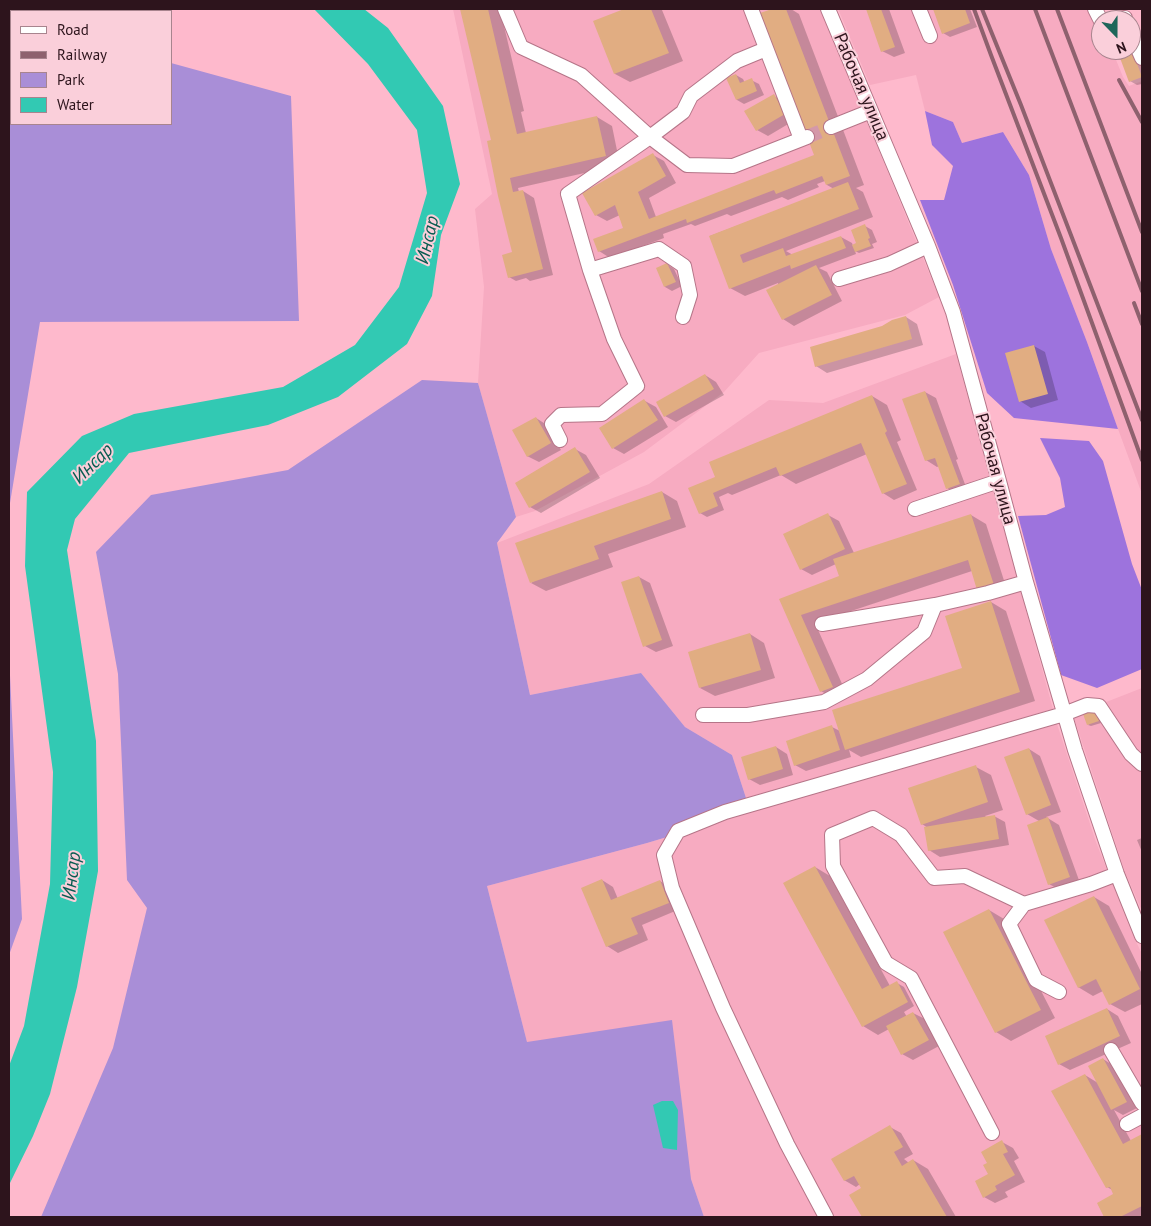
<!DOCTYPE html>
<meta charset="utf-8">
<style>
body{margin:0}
#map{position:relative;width:1151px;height:1226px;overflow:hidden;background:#feb9cc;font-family:"PT Sans",sans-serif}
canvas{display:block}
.frame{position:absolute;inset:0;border:10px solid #2d141c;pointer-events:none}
.legend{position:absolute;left:10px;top:10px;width:162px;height:115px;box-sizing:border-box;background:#facfda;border:1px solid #a8848e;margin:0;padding:6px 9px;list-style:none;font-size:15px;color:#2d141c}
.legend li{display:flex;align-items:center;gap:10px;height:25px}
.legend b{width:25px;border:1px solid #a8848e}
.north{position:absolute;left:1091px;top:10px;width:50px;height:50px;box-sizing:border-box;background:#facfda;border:1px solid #a8848e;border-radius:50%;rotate:158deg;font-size:14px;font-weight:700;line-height:20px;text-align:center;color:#2d141c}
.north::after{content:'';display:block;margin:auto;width:18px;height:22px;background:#1e665a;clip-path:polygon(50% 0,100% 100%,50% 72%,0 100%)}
</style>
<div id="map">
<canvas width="1151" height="1226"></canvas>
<div class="frame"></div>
<ul class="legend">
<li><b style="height:6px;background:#fff"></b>Road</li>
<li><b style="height:6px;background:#8e616e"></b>Railway</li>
<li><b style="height:14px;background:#a98ed7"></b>Park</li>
<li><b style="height:14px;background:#32c9b3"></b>Water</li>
</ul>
<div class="north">N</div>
</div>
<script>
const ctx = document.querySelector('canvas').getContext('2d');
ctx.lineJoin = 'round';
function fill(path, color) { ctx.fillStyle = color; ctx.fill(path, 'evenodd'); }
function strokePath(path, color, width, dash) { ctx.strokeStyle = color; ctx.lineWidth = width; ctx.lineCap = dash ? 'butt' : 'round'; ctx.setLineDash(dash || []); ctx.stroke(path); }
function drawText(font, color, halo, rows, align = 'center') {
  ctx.font = font + ' "PT Sans",sans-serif'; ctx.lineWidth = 4; ctx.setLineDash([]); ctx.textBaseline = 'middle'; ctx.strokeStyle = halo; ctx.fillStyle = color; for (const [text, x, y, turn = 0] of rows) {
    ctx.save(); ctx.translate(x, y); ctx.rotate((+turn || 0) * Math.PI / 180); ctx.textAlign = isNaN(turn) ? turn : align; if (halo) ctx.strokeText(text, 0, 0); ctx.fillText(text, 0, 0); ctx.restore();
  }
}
const built = new Path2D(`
 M453,9H821L939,297L905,315L759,353L724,392L644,452L535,511L516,517L478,383L484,287L475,209L492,194Z
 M838,9H1096L1101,22V50H1112L1123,77L1129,86L1142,81V494L1118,429L1087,342L1051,249L1029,175L1003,132L962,143L953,122L925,111L916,75L870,85Z
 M956,354L1053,709L746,798L732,755L685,727L641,673L530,695L497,543L649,484L769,400L823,403Z
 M1142,688V911L1125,872L1073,715Z
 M1057,724L1096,842L1131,931L1142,954V1217H704L691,1179L527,1042L487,886L647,843L747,813Z`);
const green = new Path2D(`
 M9,9H43L45,11H11V124H171V63L291,96L299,321L40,322L9,509Z
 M422,380L478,383L516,517L497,543L530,695L641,673L685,727L732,755L746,798L747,813L647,843L487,886L527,1042L672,1020L691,1179L704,1217H41L113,1048L147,908L127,880L118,674L96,552L151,495L288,470Z
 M9,655L22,919L9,955Z`);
const forest = new Path2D(`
 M925,111L953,122L962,143L1003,132L1029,175L1051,249L1087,342L1118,429L1014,418L987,393L953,285L920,200H944L953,166L932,145Z
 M1040,438L1089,441L1103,461L1132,564L1142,590V669L1097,688L1061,675L1018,516L1046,515L1065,507L1060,478Z`);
const water = new Path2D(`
 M314,9H364L388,28L443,106L460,184L441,235L432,296L407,344L338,397L268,425L129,453L75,519L67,550L96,741L98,871L77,987L50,1094L33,1136L9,1185V1066L24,1026L50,884L53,772L25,566L27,492L82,436L134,414L283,387L355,345L399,287L427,193L417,130L368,64Z
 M662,1101H673L678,1110L677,1150L663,1148L653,1105Z`);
const shadow = new Path2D(`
 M461,9H500L524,111L521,112L526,133L597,117L612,126L620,165L518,188L519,192L523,191L534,198L553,275L530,281L526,278L516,281L509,277L514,255L494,140L492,139Z
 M628,9L662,10L683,61L630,82L615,74L595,22Z
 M774,9H791L799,14L864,185L856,188L863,192L873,217L786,251L793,255L841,237L852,243L853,246L860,244L865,226L872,230L877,242L872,244L874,248L859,253L855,251L856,254L819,268L827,272L842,301L794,326L783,319L778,283L745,296L730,288L710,236L834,189L827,185L825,181L817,184L819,187L788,200L782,197L731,216L727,214L695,226L691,224L663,234L664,238L610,258L599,251L625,228L620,215L607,221L596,215L653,155L664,161L676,183L649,198L656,217L817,158Z
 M867,9H889L905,53L894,57L882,51Z
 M934,9H970L977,27L950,37L943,33Z
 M1118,50L1142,64V84L1137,85L1130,81Z
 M736,75L743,79L745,83L751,80L759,84L764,95L744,104L737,100L728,79Z
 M774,96L785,102L795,120L768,136L757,130Z
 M667,264L674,269L682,286L672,291L665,287Z
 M906,317L917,324L923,345L827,373L816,366L883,327Z
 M1034,346L1045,352L1058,400L1031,408L1020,401Z
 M705,375L716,382L724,395L676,422L665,416Z
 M925,392L936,398L958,459L956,460L966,487L954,492L947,488L939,466L937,467L926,460Z
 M872,396L887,405L901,440L897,442L917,490L894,500L883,493L867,454L796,484L781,475L732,495L728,493L719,497L724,510L707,517L700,513L715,478Z
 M645,401L656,407L668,427L624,454L613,448Z
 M536,418L547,425L561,450L539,462L527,456Z
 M575,449L586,455L600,478L541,513L530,507Z
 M662,492L677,501L686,527L608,554L613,567L546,591L531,583Z
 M828,515L839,521L854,553L971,515L986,524L1008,593L972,571L815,623L847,695L836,700L821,691L781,600L840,577L836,564L812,575L801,569Z
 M639,577L650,583L673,646L656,652L645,646Z
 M991,602L1006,611L1035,701L861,757L849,750L851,757L806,771L795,765L832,727L840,731L963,669Z
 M750,634L764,643L775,678L715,696L700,688Z
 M1098,713L1101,723L1091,726L1088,725Z
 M776,747L787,754L793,775L760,785L749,779Z
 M1029,749L1040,756L1061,812L1046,817L1059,825L1080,883L1060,890L1049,884L1039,821L1027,814Z
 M976,767L991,775L1003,810L985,816L986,817L994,816L1005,822L1009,845L940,857L929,850L928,828L922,824Z
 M1142,838V852L1137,840Z
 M815,867L830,876L890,986L897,983L904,987L914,1006L904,1012L907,1017L913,1013L925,1019L939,1046L913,1060L902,1054L889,1029L878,1035L863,1026Z
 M602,880L613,887L618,899L660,881L671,888L680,909L642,925L648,940L618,953L607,946Z
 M1094,897L1109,906L1142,974V1004L1125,1012L1110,1004L1103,991L1093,996L1078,987Z
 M989,910L1004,919L1055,1018L1011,1041L996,1032L945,933Z
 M1107,1009L1118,1016L1131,1043L1070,1070L1059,1064Z
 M1103,1059L1114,1066L1137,1108L1123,1115L1114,1110L1131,1141L1142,1135V1217H1105L1098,1204L1113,1195L1114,1191L1107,1187L1085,1075L1098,1083Z
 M890,1127L901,1133L913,1154L904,1159L909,1163L913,1160L928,1169L956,1217H864L851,1195L863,1189L860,1184L856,1187L844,1180Z
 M1002,1142L1013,1148L1019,1158L1014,1161L1025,1182L1005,1192L1008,1197L995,1203L984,1197L990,1175L988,1164Z`);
const building = new Path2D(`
 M460,9H488L517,134L597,116L606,156L510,178L513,192L523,190L543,269L508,278L502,255L512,252L498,196L487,141L491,140Z
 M624,9H651L669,53L614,74L593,21Z
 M772,9H786L850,176L826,185L822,176L776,194L774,190L687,223L686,219L598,252L593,239L623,228L615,205L595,216L582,193L653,153L666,176L638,192L649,219L814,155L760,13Z
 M866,9H881L895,47L881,52Z
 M933,9H965L970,23L942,34Z
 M1117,50H1132L1142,77L1129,82Z
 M736,74L740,83L752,78L757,91L736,100L726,78Z
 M774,94L785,114L756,131L744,111Z
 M848,182L859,209L740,255L743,263L783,248L786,256L841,236L846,248L791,269L790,265L729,289L709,236Z
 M865,224L870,238L868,239L871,246L855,252L852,245L856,243L851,230Z
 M667,263L676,282L664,287L656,268Z
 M816,265L832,295L782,320L766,290Z
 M906,316L912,339L815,367L810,347L882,326L892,320Z
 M1034,345L1048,394L1019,402L1005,353Z
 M705,374L714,389L664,417L656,402Z
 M925,391L960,484L946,489L935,458L925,461L902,399Z
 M872,395L887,431L885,433L907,484L882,494L861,443L780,476L776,467L720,490L713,493L718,506L699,514L688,488L715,477L709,462Z
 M644,399L658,420L612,449L599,428Z
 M536,417L551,443L527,457L512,430Z
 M575,447L590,472L529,508L515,483Z
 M662,491L671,519L594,546L599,559L530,583L515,543Z
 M828,513L845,549L800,570L783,534Z
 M971,514L994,585L977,590L968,560L801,615L833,687L820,692L779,599L839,576L833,559Z
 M639,576L662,640L643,647L621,582Z
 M991,601L1020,692L845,750L832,710L962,668L945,616Z
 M750,633L761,670L699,688L688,652Z
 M1095,710L1099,721L1087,725L1083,714Z
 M832,725L840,750L794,766L786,741Z
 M776,746L783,769L748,780L741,757Z
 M1029,748L1051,805L1026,815L1004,757Z
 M976,765L988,802L921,825L908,788Z
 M995,815L999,839L928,851L924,827Z
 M1048,817L1070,877L1048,885L1027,825Z
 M815,866L882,989L897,981L908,1002L862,1027L783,883Z
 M602,879L611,900L660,880L669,903L631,918L638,934L606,947L581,888Z
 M1094,896L1140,989L1109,1005L1096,979L1078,988L1044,920Z
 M989,909L1041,1010L995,1033L943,932Z
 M1107,1008L1120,1036L1058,1065L1045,1036Z
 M913,1012L929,1040L901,1055L886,1026Z
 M1103,1058L1127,1102L1111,1110L1088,1066Z
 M1085,1074L1123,1144L1142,1134V1206L1120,1217H1104L1097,1203L1113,1194L1110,1187L1106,1188L1051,1091Z
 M890,1125L903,1147L894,1152L902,1166L913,1159L947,1217H862L849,1195L861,1188L854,1176L844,1181L831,1159Z
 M1002,1140L1008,1152L1003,1154L1015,1175L995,1186L997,1190L983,1198L975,1181L988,1174L983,1165L987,1163L981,1152Z`);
const minorTunnel = new Path2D(`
 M807,137L831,127`);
const minor = new Path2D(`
 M505,9L521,47L581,75L650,137L683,112L691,96L737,61L766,49
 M751,9L801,139
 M828,9L928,246L953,312L999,481L1026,582L1075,750L1117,874L1142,936
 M919,9L930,36
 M1095,9L1101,21
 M1112,20L1125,18V20
 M1131,33L1142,58
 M831,127L871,111
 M590,270L659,249L684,266L690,295L683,317
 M839,279L889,264L928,246
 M560,440L552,424L561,415L602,414L637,386L614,339L590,270L568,194L650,137L687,165L733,166L807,137
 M915,509L999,481
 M822,624L935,605L988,593L1026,582
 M703,715H748L824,702L867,679L924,632L935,605
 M1024,904L1009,924L1036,980L1059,992
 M1111,1050L1142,1103
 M1127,1124L1142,1116
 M992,1133L911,978L886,963L833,866L832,835L873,818L901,835L934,878L965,876L1024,904L1091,884L1117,874
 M826,1217L787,1144L723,1008L672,888L664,855L678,831L725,812L1064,714L1087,705L1099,706L1131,754L1142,764`);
const rail = new Path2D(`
 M974,9L991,55L1061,238L1142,460
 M982,9L1021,105L1142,420
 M1035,9L1142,291
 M1057,9L1142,232
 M1119,80L1142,122
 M1134,303L1142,324`);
const streetNames = [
 ["Рабочая улица",861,87,67],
 ["Рабочая улица",995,469,75]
];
const waterNames = [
 ["Инсар",428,240,-77],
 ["Инсар",93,464,-44],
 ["Инсар",72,876,-83]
];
fill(built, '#f7abc1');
fill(green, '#a98ed7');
fill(forest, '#9d73dd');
fill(water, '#32c9b3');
fill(shadow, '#0003');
fill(building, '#e1ad82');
strokePath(minorTunnel, '#d498a9', 14, [14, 7]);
strokePath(minor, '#b57588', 16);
strokePath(minor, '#fff', 14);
strokePath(rail, '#8e616e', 4);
drawText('18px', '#2d141c', '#facfda', streetNames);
drawText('italic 19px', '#085c51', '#facfda', waterNames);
</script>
